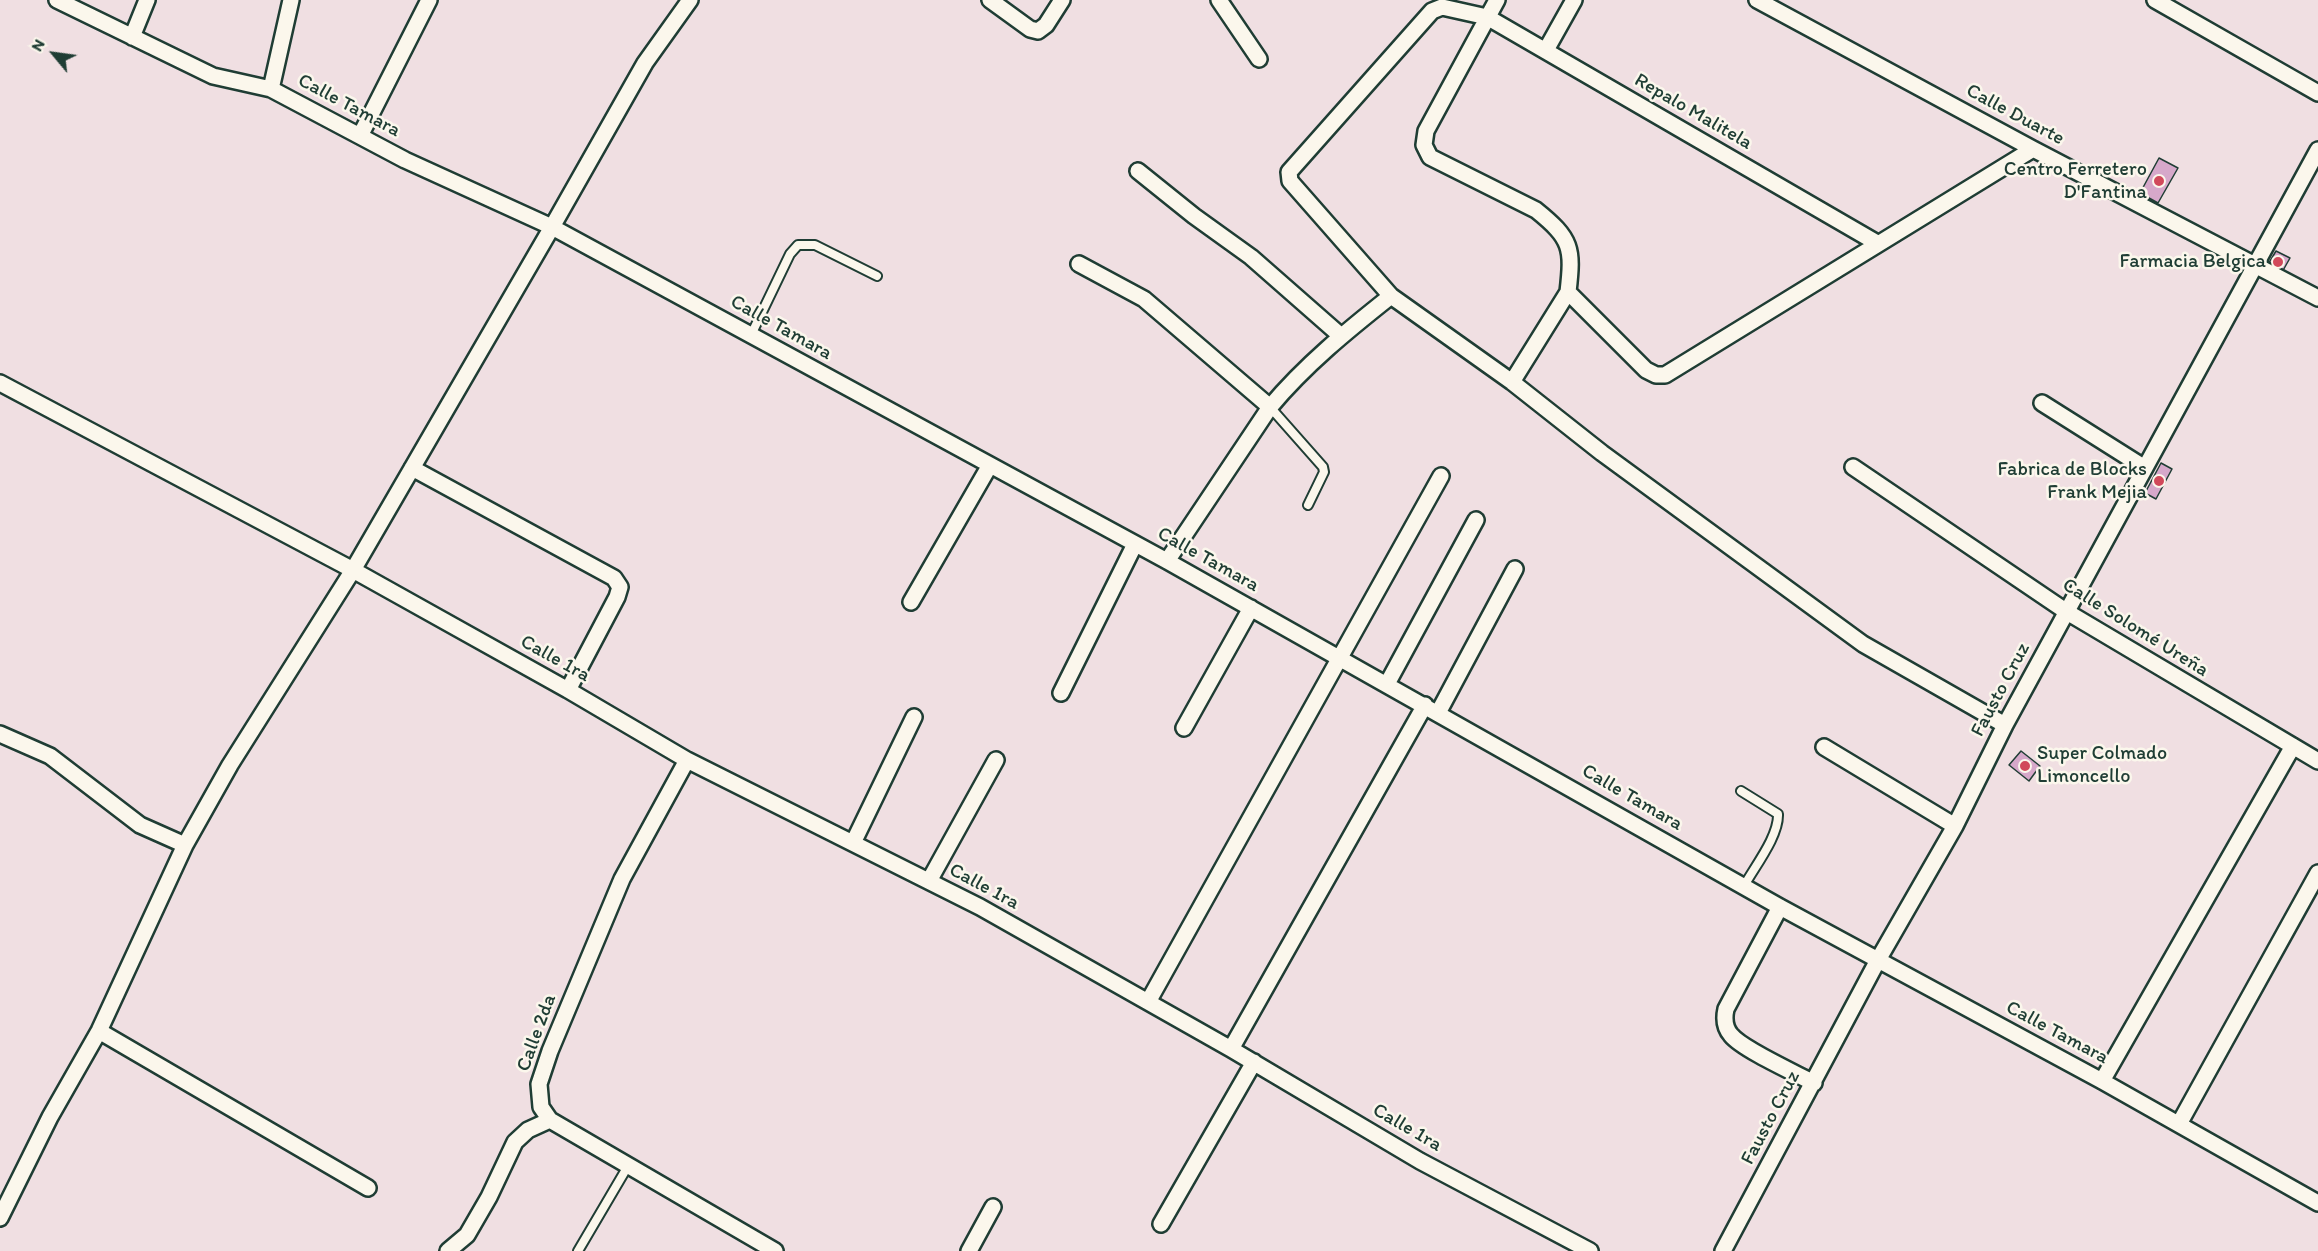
<!DOCTYPE html>
<meta charset="utf-8">
<style>
body{margin:0}
#map{position:relative;width:2318px;height:1251px;overflow:hidden;background:#f0dfe2;font-family:Itim,sans-serif}
canvas{display:block}
.north{position:absolute;left:24px;top:24px;width:60px;height:60px;-webkit-text-stroke:4px #fbf7ec;paint-order:stroke;rotate:299deg;font-size:16px;font-weight:700;line-height:24px;text-align:center;color:#1f3d34}
.north::after{content:'';display:block;margin:auto;width:21px;height:27px;background:#1f3d34;clip-path:polygon(50% 0,100% 100%,50% 72%,0 100%)}
</style>
<div id="map">
<canvas width="2318" height="1251"></canvas>
<div class="north">N</div>
</div>
<script>
const ctx = document.querySelector('canvas').getContext('2d');
ctx.lineJoin = 'round';
function fill(path, color) { ctx.fillStyle = color; ctx.fill(path, 'evenodd'); }
function strokePath(path, color, width, dash) { ctx.strokeStyle = color; ctx.lineWidth = width; ctx.lineCap = dash ? 'butt' : 'round'; ctx.setLineDash(dash || []); ctx.stroke(path); }
function drawText(font, color, halo, rows, align = 'center') {
  ctx.font = font + ' Itim,sans-serif'; ctx.lineWidth = 5; ctx.setLineDash([]); ctx.textBaseline = 'middle'; ctx.strokeStyle = halo; ctx.fillStyle = color; for (const [text, x, y, turn = 0] of rows) {
    ctx.save(); ctx.translate(x, y); ctx.rotate((+turn || 0) * Math.PI / 180); ctx.textAlign = isNaN(turn) ? turn : align; if (halo) ctx.strokeText(text, 0, 0); ctx.fillText(text, 0, 0); ctx.restore();
  }
}
const building = new Path2D(`
 M2159,158L2178,168L2158,203L2140,193Z
 M2276,251L2290,258L2281,274L2267,266Z
 M2161,463L2172,469L2156,499L2145,493Z
 M2021,751L2040,766L2029,781L2009,765Z`);
const service = new Path2D(`
 M751,335L790,254L798,245H815L877,276
 M1270,407L1323,467L1324,472L1308,505
 M1741,791L1778,814C1779,836 1755,866 1744,886
 M578,1251L628,1166`);
const minor = new Path2D(`
 M57,0L213,76L271,89L405,160L552,227L1167,561L1780,907L2102,1081L2318,1203
 M990,0L1030,29L1038,31L1046,25L1062,0
 M1219,0L1259,59
 M1497,0L1426,131L1424,145L1430,157L1536,210C1572,239 1573,248 1568,292L1646,370L1656,375H1665L2033,149
 M1757,0L2033,149L2318,298
 M2155,0L2318,93
 M132,37L147,0
 M1546,50L1574,0
 M271,89L291,0
 M360,136L429,0
 M1138,171L1194,216L1251,257L1341,336
 M1877,243L1487,17L1442,7L1432,11L1289,172L1290,181L1391,296L1512,382L1602,453L1863,644L2005,725
 M1079,264L1144,299L1270,407
 M1512,382L1568,292
 M0,383L353,570L568,690L687,760L980,907L1231,1049L1420,1161L1590,1251
 M2042,403L2145,468
 M1853,467L2067,612L2318,761
 M412,468L614,578L620,587L617,597L568,690
 M1167,561L1270,407C1305,365 1348,330 1391,296
 M911,602L990,465
 M1387,684L1476,520
 M1061,693L1135,544
 M1438,713L1515,569
 M1184,728L1251,608
 M0,734L50,756L140,825L185,845
 M1824,747L1955,826
 M687,760L622,879L550,1051L539,1084L541,1107L550,1120L775,1251
 M853,843L914,717
 M929,881L996,760
 M1780,907L1726,1009C1724,1018 1724,1027 1731,1035C1742,1049 1795,1073 1814,1083
 M1148,1002L1441,476
 M99,1031L368,1188
 M1231,1049L1425,705
 M2102,1081L2293,746
 M2179,1124L2318,873
 M0,1218L50,1117L99,1031L185,845L230,765L353,570L552,227L645,63L690,0
 M1161,1224L1254,1062
 M448,1251L467,1235L489,1197L515,1142L528,1130L550,1120
 M969,1251L993,1207
 M1723,1251L1878,960L1955,826L2005,725L2318,150`);
const markers = [
 [2159,181,6,"#d1495b"],
 [2278,262,6,"#d1495b"],
 [2159,481,6,"#d1495b"],
 [2025,766,6,"#d1495b"]
];
const streetNames = [
 ["Calle Tamara",349,106,28],
 ["Repalo Malitela",1693,112,30],
 ["Calle Duarte",2015,115,28],
 ["Calle Tamara",781,328,29],
 ["Calle Tamara",1208,560,29],
 ["Calle Solomé Ureña",2135,628,32],
 ["Calle 1ra",555,659,29],
 ["Fausto Cruz",2001,690,-62],
 ["Calle Tamara",1632,798,30],
 ["Calle 1ra",984,887,28],
 ["Calle 2da",537,1033,-70],
 ["Calle Tamara",2057,1033,28],
 ["Fausto Cruz",1771,1118,-62],
 ["Calle 1ra",1407,1128,30]
];
const poiNames = [
 ["Centro Ferretero",2147,170],
 ["D'Fantina",2147,193],
 ["Farmacia Belgica",2266,262],
 ["Fabrica de Blocks",2147,470],
 ["Frank Mejia",2147,493],
 ["Super Colmado",2037,754,"left"],
 ["Limoncello",2037,777,"left"]
];
fill(building, '#d6a8ca');
strokePath(building, '#1f3d34', 1.5);
strokePath(service, '#1f3d34', 12);
strokePath(minor, '#1f3d34', 20);
strokePath(service, '#fbf7ec', 8);
strokePath(minor, '#fbf7ec', 15);
for (const [x, y, r, color] of markers) { const dot = new Path2D(); dot.arc(x, y, r, 0, 2 * Math.PI); ctx.fillStyle = color; ctx.fill(dot); strokePath(dot, '#fbf7ec', 2); }
drawText('20px', '#1f3d34', '#fbf7ec', streetNames);
drawText('20px', '#1f3d34', '#fbf7ec', poiNames, 'right');
</script>
